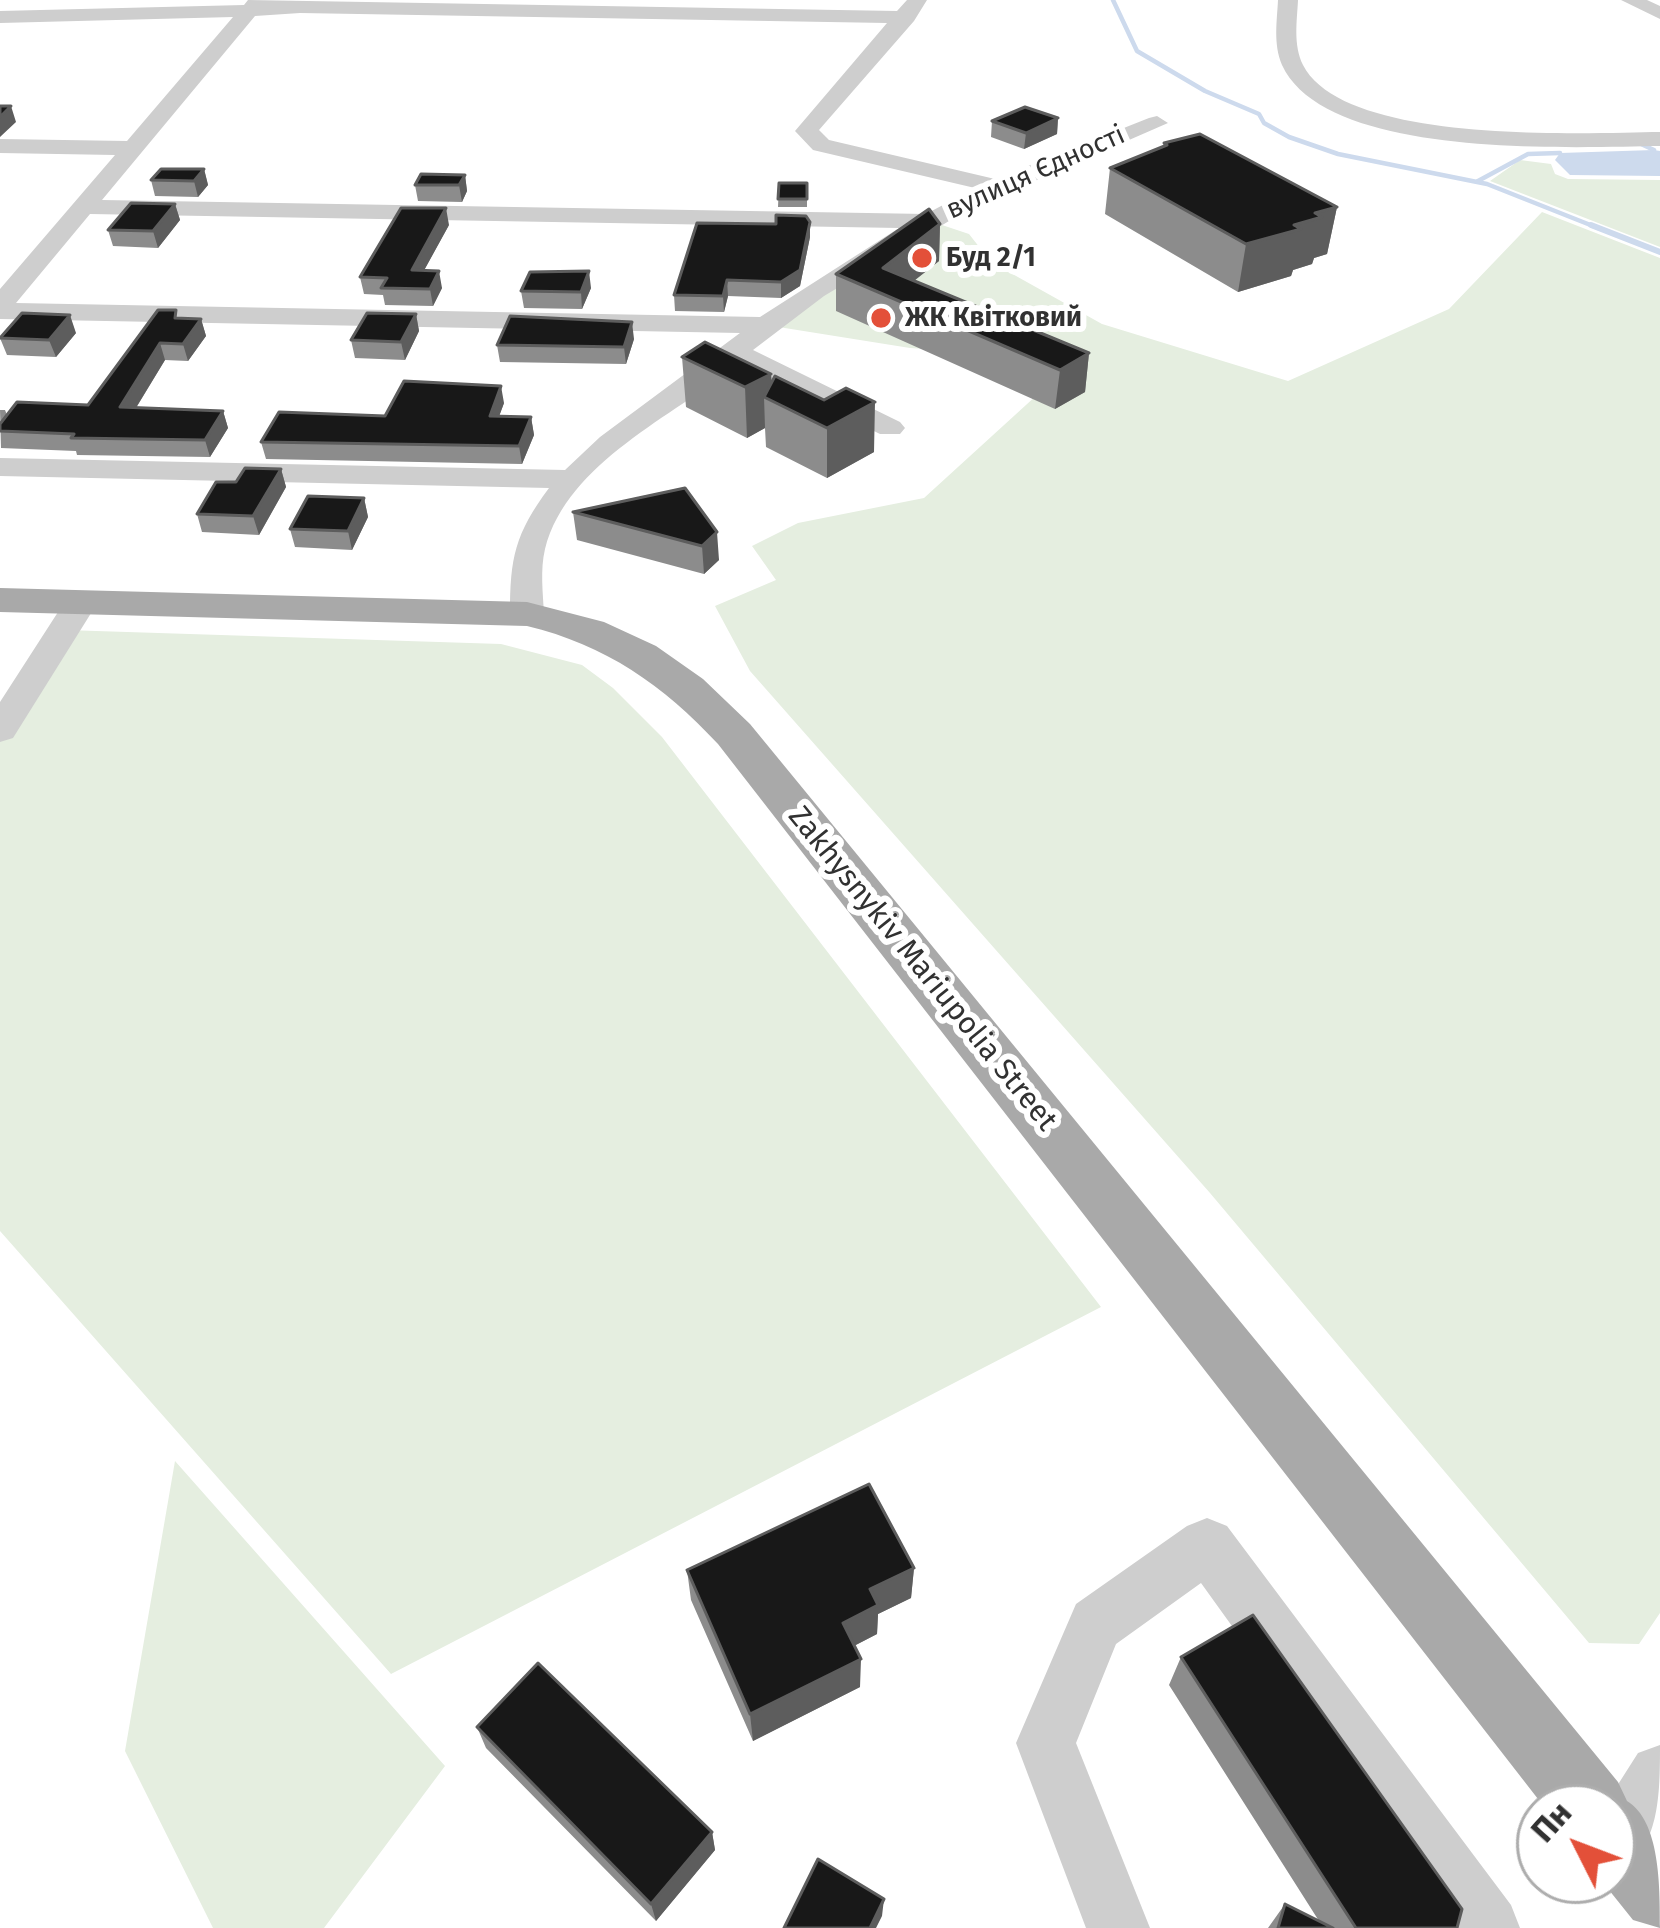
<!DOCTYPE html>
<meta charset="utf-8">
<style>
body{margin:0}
#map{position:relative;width:1660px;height:1928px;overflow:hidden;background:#fff;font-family:"Fira Sans",sans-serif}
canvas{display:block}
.north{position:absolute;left:1516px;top:1784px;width:120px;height:120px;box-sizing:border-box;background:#fff;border:3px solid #adadad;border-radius:50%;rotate:312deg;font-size:33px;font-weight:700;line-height:48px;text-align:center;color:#313131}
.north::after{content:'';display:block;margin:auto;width:42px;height:54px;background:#e35039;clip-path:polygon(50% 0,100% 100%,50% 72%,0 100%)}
</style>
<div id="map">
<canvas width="1660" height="1928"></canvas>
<div class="north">Пн</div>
</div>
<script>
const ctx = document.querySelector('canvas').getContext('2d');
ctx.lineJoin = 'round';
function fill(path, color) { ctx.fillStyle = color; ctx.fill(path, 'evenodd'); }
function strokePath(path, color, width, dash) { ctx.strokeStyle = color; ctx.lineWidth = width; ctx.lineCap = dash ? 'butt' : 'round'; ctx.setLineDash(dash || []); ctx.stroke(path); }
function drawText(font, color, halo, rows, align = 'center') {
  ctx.font = font + ' "Fira Sans",sans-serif'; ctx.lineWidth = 12; ctx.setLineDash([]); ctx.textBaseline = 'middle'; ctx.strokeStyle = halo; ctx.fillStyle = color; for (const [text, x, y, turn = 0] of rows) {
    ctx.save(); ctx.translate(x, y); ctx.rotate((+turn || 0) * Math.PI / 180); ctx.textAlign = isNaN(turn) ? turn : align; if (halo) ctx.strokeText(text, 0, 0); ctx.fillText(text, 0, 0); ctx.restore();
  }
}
const green = new Path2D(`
 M1520,160L1551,164L1555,174L1568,179L1660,180V247L1490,181Z
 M1542,212L1660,258V1613L1639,1644L1589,1643L1210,1193L750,671L715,606L776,580L752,546L798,523L924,498L1049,384L987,353L910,348L766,325L930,221L969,234L991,262L1102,324L1288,381L1449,309Z
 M65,630L501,644L582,665L613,688L662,737L1101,1307L391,1674L0,1231V730Z
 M175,1461L445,1766L324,1928H213L125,1751Z`);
const water = new Path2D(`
 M1654,150L1660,151V176L1570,175L1555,160L1560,153Z`);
const streamFar1 = new Path2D(`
 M1113,0L1137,51L1205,91L1259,114L1264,123L1289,137L1338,154L1487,184L1598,228
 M1641,144L1654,150
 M1478,181L1528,154L1560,153`);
const stream = new Path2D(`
 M1591,225L1660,252`);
const minor = new Path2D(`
 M248,0L897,11L907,0H927L914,21L819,130L829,140L995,179L1149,118L1157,116L1168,123L964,212L824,296L753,350L900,422L905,428L900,434H880L737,364C674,417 568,461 545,549C540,570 543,593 544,614L539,621H515L510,614C510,557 515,534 549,488L0,476V458L565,470L600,437L740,333L0,319V289L115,155L0,153V139L127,141L233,17L0,23V11L244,5ZM300,13L887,23L795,131L813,150L975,188L926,214L102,200L255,16ZM90,214L899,228L760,317L16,303Z
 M1278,0H1298C1297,21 1293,45 1303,65C1344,145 1583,133 1660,132V146C1572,147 1326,160 1282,65C1273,44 1277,21 1278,0Z
 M1621,0H1647L1660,6V19Z
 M81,592L98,602L13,738L0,742V702L69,595Z
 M1207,1518L1227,1526L1511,1905L1520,1928H1449L1201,1583L1116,1644L1076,1743L1150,1928H1086L1016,1743L1076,1604L1187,1526Z
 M1660,1745C1660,1794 1660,1849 1618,1871L1612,1869V1808H1603L1638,1753Z`);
const major = new Path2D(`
 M0,588L527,602L604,622L656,646L703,679L750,724L1618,1782L1627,1801C1660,1821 1660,1885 1660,1928L1633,1920L1601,1880H1612V1808H1545L718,744C663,685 606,645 527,626L0,612Z`);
const wall = new Path2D(`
 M1058,118L1057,134L1024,149L991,137L992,121Z
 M1164,143L1337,207L1327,254L1314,258L1312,264L1293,270L1291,276L1238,292L1105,214L1110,168L1163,147Z
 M204,169L208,185L198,197L155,196L151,180Z
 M465,175L467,191L462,202L418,201L415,185Z
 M779,183H807V207H778Z
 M175,204L180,220L158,248L113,246L108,230Z
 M810,222V237L800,286L781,298L728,296L724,312L675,311L674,295L776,224Z
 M940,224L939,261L914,281L1089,353L1085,392L1055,409L836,311V274Z
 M449,225L424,270L442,288L433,306L385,305L383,295L364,294L360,277Z
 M591,288L582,309L524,308L521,291Z
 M416,314L419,331L405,360L355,358L351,340Z
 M179,318L201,319L206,336L188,361L165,360L136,408L223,411L228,428L210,457L77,455L76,451L1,448L0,410H5L7,415L88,405Z
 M76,333L56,357L7,355L0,338Z
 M634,339L626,364L500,362L497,345Z
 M682,357L771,374L772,382L874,452L827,478L766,447L765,428L747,438L686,407Z
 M504,403L499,416L531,417L534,435L522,464L266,459L261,442L385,416Z
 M281,469L286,487L259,535L202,532L197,514L236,482Z
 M685,488L719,560L704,574L577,540L573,512Z
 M364,498L368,517L352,550L295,547L290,529Z
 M914,1568L911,1598L878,1614L877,1634L854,1646L860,1687L753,1741L691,1600L687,1570Z
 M1181,1657L1457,1928H1268L1285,1904L1319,1921L1169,1685Z
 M477,1727L712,1832L715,1850L656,1921L486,1748Z`);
const shadedWall = new Path2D(`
 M11,106L16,122L0,137V117Z
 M1058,118L1057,134L1024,149L1026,133Z
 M204,169L208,185L198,197L194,181Z
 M465,175L467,191L462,202L459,185Z
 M175,204L180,220L158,248L153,231Z
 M1337,207L1327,254L1314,258L1312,264L1293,270L1291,276L1238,292L1246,244L1294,225L1315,213Z
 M446,208L449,225L415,287L412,270Z
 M810,222V237L800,286L781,298V282Z
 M940,224L939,261L892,298L883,268Z
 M439,271L442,288L433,306L430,289Z
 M589,271L591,288L582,309L581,292Z
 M727,280L728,296L724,312L723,296Z
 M416,314L419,331L405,360L401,342Z
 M70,315L76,333L56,357L49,340Z
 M201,319L206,336L188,361L183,344Z
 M632,322L634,339L626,364L624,347Z
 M160,343L165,360L126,424L120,407Z
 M1089,353L1085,392L1055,409L1060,370Z
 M771,374L772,401L764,397L765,428L747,438L745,387Z
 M501,386L504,403L493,433L490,416Z
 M875,402L874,452L827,478V428Z
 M223,411L228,428L210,457L205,440Z
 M531,417L534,435L522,464L519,446Z
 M281,469L286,487L259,535L253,516Z
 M364,498L368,517L352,550L348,531Z
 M717,532L719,560L704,574L702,546Z
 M914,1568L911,1598L878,1614L877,1634L842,1652L843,1623L870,1589Z
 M861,1659L860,1687L753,1741L750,1714Z
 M712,1832L715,1850L656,1921L651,1904Z
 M884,1899L882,1916L876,1928H870Z`);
const building = new Path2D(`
 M0,106H11L0,117Z
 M1025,107L1058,118L1026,133L992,121Z
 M1200,134L1337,207L1315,213L1322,217L1294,225L1301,229L1246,244L1110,168L1167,145L1164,143Z
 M161,169H204L194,181L151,180Z
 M421,174L465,175L459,185H415Z
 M779,183H807V199H778Z
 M131,203L175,204L153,231L108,230Z
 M401,208H446L412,270L439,271L430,289L381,288L387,278L360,277Z
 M929,209L940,224L883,268L1089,353L1060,370L836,274Z
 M776,215L806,216L810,222L800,270L781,282L727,280L723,296L674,295L697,223L776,224Z
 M589,271L581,292L521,291L530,272Z
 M158,310H176L175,318L201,319L183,344L160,343L120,407L223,411L205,440L71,438L74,434L0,431V424L17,402L88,405Z
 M22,313L70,315L49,340L0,338Z
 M367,313L416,314L401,342L351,340Z
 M510,316L632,322L624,347L497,345Z
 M705,342L771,374L745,387L682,357Z
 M775,376L824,400L846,388L875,402L827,428L764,397Z
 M404,381L501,386L490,416L531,417L519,446L261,442L279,412L385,416Z
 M245,468L281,469L253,516L197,514L216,482H236Z
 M685,488L717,532L702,546L573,512Z
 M308,496L364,498L348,531L290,529Z
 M869,1484L914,1568L870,1589L878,1605L843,1623L861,1659L750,1714L687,1570Z
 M1253,1615L1462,1909L1457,1928H1356L1181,1657Z
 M538,1663L712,1832L651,1904L477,1727Z
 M818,1859L884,1899L870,1928H784Z
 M1285,1904L1333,1928H1278Z`);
const markers = [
 [922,258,12,"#e35039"],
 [881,318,12,"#e35039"]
];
const farStreetnames = [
 ["вулиця Єдності",1036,173,-24]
];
const farPoinames = [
 ["Буд 2/1",946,258],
 ["ЖК Квітковий",905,318]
];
const streetNames = [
 ["Zakhysnykiv Mariupolia Street",922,969,51]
];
fill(green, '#e5eee0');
fill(water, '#cddaed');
strokePath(streamFar1, '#cddaed', 4.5);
strokePath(stream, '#cddaed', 6);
fill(minor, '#cecece');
fill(major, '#a9a9a9');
fill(wall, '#8c8c8c');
fill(shadedWall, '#5d5d5d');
fill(building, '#181818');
strokePath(building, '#5d5d5d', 3);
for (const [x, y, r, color] of markers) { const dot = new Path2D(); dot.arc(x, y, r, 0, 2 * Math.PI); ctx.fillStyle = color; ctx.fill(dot); strokePath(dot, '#fff', 4.5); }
drawText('27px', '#313131', '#fff', farStreetnames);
drawText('bold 27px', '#313131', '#fff', farPoinames, 'left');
drawText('30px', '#313131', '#fff', streetNames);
</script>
